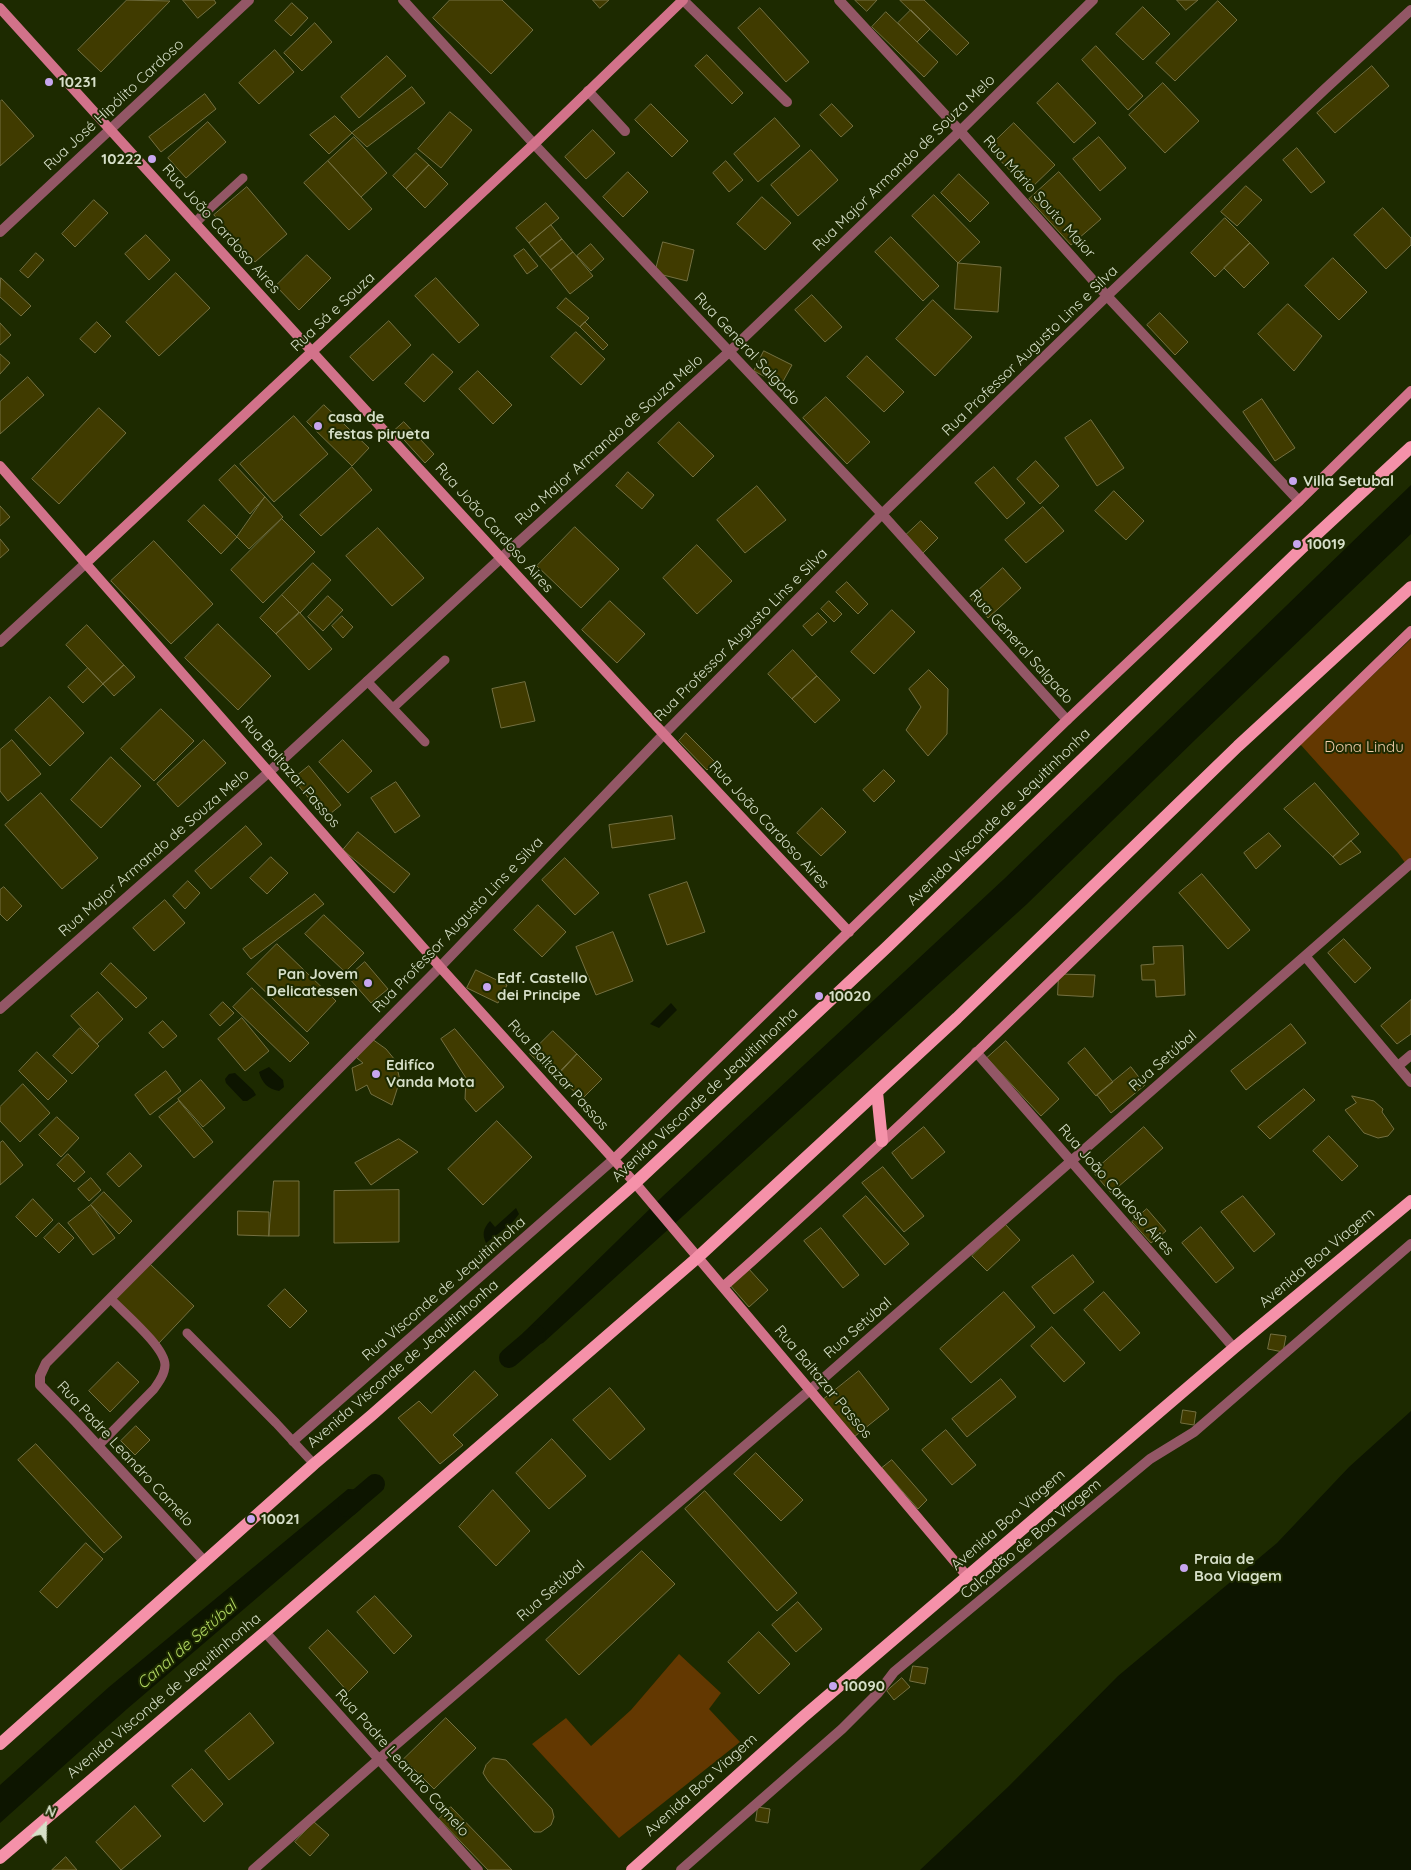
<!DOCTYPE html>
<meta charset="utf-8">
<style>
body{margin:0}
#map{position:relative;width:1411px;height:1870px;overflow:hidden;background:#1d2a00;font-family:Quicksand,sans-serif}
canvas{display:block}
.north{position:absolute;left:20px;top:1800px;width:50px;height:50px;-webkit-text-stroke:4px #1d2a00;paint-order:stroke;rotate:23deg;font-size:14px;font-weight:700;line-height:20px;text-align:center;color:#d6dfc8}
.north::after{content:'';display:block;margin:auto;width:18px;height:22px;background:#d6dfc8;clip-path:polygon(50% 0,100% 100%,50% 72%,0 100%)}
</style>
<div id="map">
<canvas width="1411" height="1870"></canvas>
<div class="north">N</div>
</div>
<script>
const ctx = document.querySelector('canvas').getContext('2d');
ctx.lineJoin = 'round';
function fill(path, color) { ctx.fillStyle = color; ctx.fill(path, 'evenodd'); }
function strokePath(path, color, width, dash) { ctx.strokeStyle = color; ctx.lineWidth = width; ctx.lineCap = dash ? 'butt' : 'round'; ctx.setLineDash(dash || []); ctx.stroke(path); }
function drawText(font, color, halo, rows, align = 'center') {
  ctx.font = font + ' Quicksand,sans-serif'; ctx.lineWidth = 4; ctx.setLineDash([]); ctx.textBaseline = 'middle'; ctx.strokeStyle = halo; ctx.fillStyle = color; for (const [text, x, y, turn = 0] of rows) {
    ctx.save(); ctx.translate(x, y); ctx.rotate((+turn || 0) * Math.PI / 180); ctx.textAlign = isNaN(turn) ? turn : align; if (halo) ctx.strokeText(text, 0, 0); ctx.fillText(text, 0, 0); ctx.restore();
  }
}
const green = new Path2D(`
 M1411,639V871L1398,853L1300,744Z
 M679,1654L721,1693L709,1709L740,1742L619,1838L532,1744L566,1718L591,1746L631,1710Z`);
const water = new Path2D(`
 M1411,485V534L1196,739L1027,904L543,1343L516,1352L523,1333L663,1196L1004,879Z
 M671,1003L677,1010L659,1028L650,1024Z
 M269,1067L283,1080L284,1087L279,1091C268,1089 262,1083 259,1072Z
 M235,1073L253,1090L256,1095L247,1101H243L226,1083L225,1079L229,1074Z
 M516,1208L519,1214L512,1223L486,1243C482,1234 483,1229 490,1221L495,1227Z
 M1411,1411V1870H920L1009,1786L1118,1676L1277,1543L1349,1467Z
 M348,1489L368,1490L361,1509L127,1709L0,1823V1785L109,1687Z`);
const canal = new Path2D(`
 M509,1358L536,1335
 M348,1507L375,1484`);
const building = new Path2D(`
 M127,0L170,1L101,72L78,50Z
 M183,0H214L216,3L198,18Z
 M450,0H502L533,30L491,74L433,18Z
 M593,0H609L600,8Z
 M855,0H877L867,11Z
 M900,0H924L969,43L957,55Z
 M1177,0H1198L1186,10Z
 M1218,1L1237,20L1175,81L1156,63Z
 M292,3L308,18L291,36L275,21Z
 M1143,7L1170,34L1143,60L1116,34Z
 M760,8L809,62L786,82L738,28Z
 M911,10L930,29L917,42L898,23Z
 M886,12L938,62L924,77L872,27Z
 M315,23L332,42L302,71L284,53Z
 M1096,46L1143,96L1128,110L1082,60Z
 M275,50L294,72L259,104L239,83Z
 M707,55L743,93L732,104L695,66Z
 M387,56L406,76L359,118L341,97Z
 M1372,66L1389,86L1335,133L1317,113Z
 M1058,83L1096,123L1074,143L1037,103Z
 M1163,83L1199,121L1165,153L1129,115Z
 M412,87L425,103L367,147L352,133Z
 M205,94L216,109L161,152L149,137Z
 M2,100L34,136L0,166V102Z
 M651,104L688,141L672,157L635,120Z
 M832,104L853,126L841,137L820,115Z
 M450,112L472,130L441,168L418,149Z
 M335,116L352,133L329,154L310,135Z
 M775,118L800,146L758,182L734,154Z
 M208,122L226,142L186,178L168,158Z
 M1014,123L1055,165L1029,190L988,148Z
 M593,130L615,153L586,179L565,157Z
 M354,137L387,173L361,197L328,161Z
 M1099,137L1126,168L1100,191L1073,159Z
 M1297,148L1325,182L1311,193L1283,160Z
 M811,150L838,180L798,216L771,185Z
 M416,153L429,165L406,189L393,176Z
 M328,161L372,209L349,230L304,183Z
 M726,161L743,180L729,192L713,173Z
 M429,165L448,184L425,208L406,189Z
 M628,172L648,192L623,217L603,197Z
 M1059,172L1101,219L1071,245L1029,199Z
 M959,174L989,203L970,222L941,193Z
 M1246,186L1262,200L1237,226L1221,212Z
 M247,187L287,234L255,262L214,215Z
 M934,195L980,242L958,263L912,216Z
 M762,197L791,223L765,250L737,224Z
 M94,200L108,213L75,247L62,234Z
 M546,203L559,218L529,243L516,228Z
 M1383,208L1411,238V245L1386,269L1354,235Z
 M1225,218L1250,243L1215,277L1191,253Z
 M551,225L562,239L540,257L529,243Z
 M146,235L170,260L149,280L125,254Z
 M891,237L939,286L923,301L875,252Z
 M562,239L573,252L551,270L540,257Z
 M663,242L694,250L687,281L655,273Z
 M1250,243L1269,263L1244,288L1224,268Z
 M591,244L604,259L591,271L577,256Z
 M524,249L538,266L527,274L514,256Z
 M573,252L593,276L570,294L551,270Z
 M36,253L44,260L28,278L20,271Z
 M307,255L331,278L299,310L276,286Z
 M1333,258L1367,292L1339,320L1305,286Z
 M958,263L1001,267L998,312L955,309Z
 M176,273L210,308L159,356L126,322Z
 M1,278L31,306L21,316L0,297Z
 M436,278L479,325L459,343L415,296Z
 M812,295L842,327L825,342L795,310Z
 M566,298L589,318L580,327L557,308Z
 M933,300L972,337L935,376L896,339Z
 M1288,304L1322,336L1294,371L1258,334Z
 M1160,313L1188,342L1175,355L1147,325Z
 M389,321L411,345L373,381L350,357Z
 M97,322L111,336L95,353L80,339Z
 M585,322L608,345L603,350L580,327Z
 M0,323L11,335L0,345Z
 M576,332L605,359L581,385L551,357Z
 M764,351L792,365L781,385L754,371Z
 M0,354L10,363L0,374Z
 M433,354L453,372L424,402L405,384Z
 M867,356L904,392L884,412L847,377Z
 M478,371L512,405L493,424L459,389Z
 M28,377L44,395L0,434V402Z
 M826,397L870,442L847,464L803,418Z
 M1262,399L1295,448L1275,461L1243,412Z
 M324,405L369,448L352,466L307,422Z
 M99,408L126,433L59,504L32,479Z
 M294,416L328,454L274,502L240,464Z
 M1091,420L1124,468L1097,486L1065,438Z
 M404,422L434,454L425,463L395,430Z
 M679,422L714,456L693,477L658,443Z
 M1036,461L1059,486L1040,504L1017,479Z
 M235,465L265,497L250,514L219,480Z
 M352,467L372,490L321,536L300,515Z
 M994,467L1025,503L1007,519L975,483Z
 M628,472L654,495L642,509L616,486Z
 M757,486L786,520L745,553L717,520Z
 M1114,491L1144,521L1126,540L1095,511Z
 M265,497L283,517L249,549L237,537Z
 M204,505L237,537L221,554L188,521Z
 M0,506L10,517L0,526Z
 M1043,507L1064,531L1026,563L1005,540Z
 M282,519L315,552L263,603L231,570Z
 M921,521L938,538L923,553L906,535Z
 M575,527L619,569L581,608L537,566Z
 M378,528L424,578L392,606L346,556Z
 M0,539L9,550L0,558Z
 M154,541L213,604L171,644L111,581Z
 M697,545L732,581L697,614L663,578Z
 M313,563L331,580L300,613L282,595Z
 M1003,568L1021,588L988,618L970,598Z
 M847,582L868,604L858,614L836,592Z
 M282,595L299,612L276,634L260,618Z
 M328,596L343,610L323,631L308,617Z
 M610,601L645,634L617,663L582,630Z
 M829,601L842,614L834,622L821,609Z
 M892,610L915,632L874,674L851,652Z
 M300,613L332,649L309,670L276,634Z
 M818,613L827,622L812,636L803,626Z
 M342,616L353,627L343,638L332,626Z
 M218,624L271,676L238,710L185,658Z
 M87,625L124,665L103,684L66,645Z
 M793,650L817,676L792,699L768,674Z
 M124,665L135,677L114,696L103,684Z
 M88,668L103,684L83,703L68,687Z
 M929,670L948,689L947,734L928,756L906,730L921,707L909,689Z
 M817,676L840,700L815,723L792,699Z
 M525,682L535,721L501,728L492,689Z
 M50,697L84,733L50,766L15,730Z
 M161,709L194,741L154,781L121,749Z
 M686,733L715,762L707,770L679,741Z
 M12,740L41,774L8,801L0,791V750Z
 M204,740L226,763L178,807L157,784Z
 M343,740L372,771L348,793L319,762Z
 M111,757L141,786L101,828L71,800Z
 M309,766L341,805L325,818L293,779Z
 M884,770L895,781L874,802L863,790Z
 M396,782L420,816L395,833L371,798Z
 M1315,783L1359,834L1333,857L1284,809Z
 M41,793L98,858L62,889L5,825Z
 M822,808L846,832L821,856L797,833Z
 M672,816L675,839L612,848L609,825Z
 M246,826L262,844L211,889L195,871Z
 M358,832L410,874L394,893L343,850Z
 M1269,833L1281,846L1256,869L1244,853Z
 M1351,841L1361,852L1340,865L1333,857Z
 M271,857L288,873L267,894L250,878Z
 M565,858L599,893L575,915L542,880Z
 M1202,874L1250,930L1228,949L1179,893Z
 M188,881L200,893L185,909L173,896Z
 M687,882L705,932L667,945L649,895Z
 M4,887L22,906L7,921L0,914V890Z
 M315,894L324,904L251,959L243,949Z
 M165,900L185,923L154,951L133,928Z
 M538,905L566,932L542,957L514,930Z
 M324,915L364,953L345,972L305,934Z
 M613,932L633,981L596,995L576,947Z
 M1344,939L1371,968L1355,983L1328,953Z
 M277,944L336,1001L307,1032L247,974Z
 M1183,946L1185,995L1156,997L1155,980H1142L1141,965L1154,964L1153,947Z
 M365,962L388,989L371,1003L348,977Z
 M111,963L147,998L136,1008L101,974Z
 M476,970L507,985L498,1003L467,988Z
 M1059,974L1095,975L1093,997L1058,995Z
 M252,988L309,1043L290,1062L233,1007Z
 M98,992L123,1019L97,1044L71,1016Z
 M1411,1000V1034L1397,1044L1381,1026Z
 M223,1002L234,1013L220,1026L210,1015Z
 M242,1018L269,1051L245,1071L218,1039Z
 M163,1021L177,1036L163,1048L149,1033Z
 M1291,1024L1306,1043L1246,1090L1231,1071Z
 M80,1028L99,1046L72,1074L53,1056Z
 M455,1029L504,1087L476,1112L465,1099L466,1078L441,1039Z
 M553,1031L577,1054L555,1078L530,1054Z
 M372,1039L386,1049L395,1060L400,1080L392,1105L371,1094L367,1085L356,1091L352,1068L363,1063L357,1058Z
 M1006,1041L1059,1099L1041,1116L987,1058Z
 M1085,1048L1113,1082L1096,1096L1068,1063Z
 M37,1052L67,1081L48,1100L19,1071Z
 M577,1054L602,1079L582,1099L557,1075Z
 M1131,1067L1145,1085L1111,1113L1097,1095Z
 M166,1071L181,1091L150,1115L135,1095Z
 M201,1080L225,1108L203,1127L178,1099Z
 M23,1084L50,1113L20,1142L0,1121V1107Z
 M1304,1089L1315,1100L1270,1139L1258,1127Z
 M1352,1096L1374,1101L1383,1109L1382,1112L1394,1129L1388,1136L1378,1138L1364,1133L1345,1110L1356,1103Z
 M179,1101L213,1142L194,1158L159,1117Z
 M57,1117L79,1138L61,1157L39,1135Z
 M497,1121L532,1157L483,1205L448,1169Z
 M924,1127L945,1152L912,1179L892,1153Z
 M1144,1127L1163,1148L1111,1193L1093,1172Z
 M1329,1136L1358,1166L1342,1181L1313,1151Z
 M399,1139L418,1152L371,1185L355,1163Z
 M3,1141L23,1165L0,1185V1143Z
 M130,1153L142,1166L119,1187L107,1174Z
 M68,1154L85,1172L74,1182L57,1165Z
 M883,1167L924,1216L904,1232L862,1183Z
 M91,1178L101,1190L89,1201L78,1189Z
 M274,1181H299V1236H269Z
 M399,1190V1242L334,1243V1191Z
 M104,1192L132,1221L119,1234L91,1205Z
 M866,1196L909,1244L885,1265L843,1216Z
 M1243,1196L1275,1234L1254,1252L1221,1212Z
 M33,1199L53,1220L36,1237L16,1217Z
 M91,1205L115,1238L93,1255L68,1223Z
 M1147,1209L1166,1231L1151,1243L1132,1222Z
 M238,1211L269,1212V1236L238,1235Z
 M59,1223L74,1238L59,1253L44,1238Z
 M1005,1224L1020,1240L987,1271L972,1256Z
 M1201,1227L1234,1268L1216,1283L1182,1243Z
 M821,1228L859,1275L843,1288L804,1241Z
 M1073,1255L1094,1282L1054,1314L1032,1287Z
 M150,1264L194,1306L159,1343L114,1300Z
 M748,1268L768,1290L749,1307L729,1284Z
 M285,1289L307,1311L290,1328L268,1306Z
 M1004,1292L1035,1327L971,1383L940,1349Z
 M1104,1292L1140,1333L1120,1351L1084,1310Z
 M1052,1327L1085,1363L1064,1382L1031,1346Z
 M1271,1334L1286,1336L1283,1352L1268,1349Z
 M118,1362L139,1382L110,1412L89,1391Z
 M475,1371L498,1395L453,1435L463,1445L440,1464L398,1418L419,1401L431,1413Z
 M859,1371L889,1409L854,1437L824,1399Z
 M1001,1379L1016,1397L967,1437L952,1419Z
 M610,1388L645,1429L610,1460L573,1420Z
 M1183,1410L1196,1412L1194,1425L1181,1423Z
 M136,1426L150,1440L135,1455L121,1441Z
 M946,1430L976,1465L952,1485L922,1450Z
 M552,1439L586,1476L549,1509L516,1473Z
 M36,1444L122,1537L104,1553L18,1460Z
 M756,1453L803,1500L781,1521L734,1474Z
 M892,1460L927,1500L918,1509L882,1468Z
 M493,1490L530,1531L496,1566L459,1527Z
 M705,1491L797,1593L777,1611L685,1509Z
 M86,1543L103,1559L57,1608L40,1592Z
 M642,1551L675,1584L579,1675L546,1640Z
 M375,1596L412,1636L394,1654L357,1612Z
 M798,1602L822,1629L796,1652L772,1625Z
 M328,1630L368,1672L348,1692L309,1648Z
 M759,1632L790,1664L759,1694L728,1662Z
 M913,1666L928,1668L925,1684L910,1681Z
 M902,1678L910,1687L894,1700L887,1691Z
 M250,1713L274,1743L229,1780L205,1751Z
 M446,1718L476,1748L434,1789L404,1759Z
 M493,1758L506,1760L552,1809L554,1817L551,1825L541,1832H534L488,1781L483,1773L486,1765Z
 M192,1769L223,1804L204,1822L172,1786Z
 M135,1806L161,1836L121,1870L96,1842Z
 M451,1807L512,1870H488L439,1819Z
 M758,1807L770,1809L768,1823L756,1821Z
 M314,1822L329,1835L310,1856L295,1842Z
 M66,1857L77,1870H52Z`);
const lane = new Path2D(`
 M205,213L243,178
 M367,681L425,742
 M393,708L445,660
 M187,1333L276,1423L314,1464
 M98,1446L154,1389C159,1382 165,1374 165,1365C165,1347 124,1313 111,1299`);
const street = new Path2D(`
 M403,0L534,144L882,514L1067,720
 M683,0L787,102
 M839,0L960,131L1107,296L1299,501
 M588,91L625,131
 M195,223L205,213
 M0,232L249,0
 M0,642L86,563
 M1305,956L1411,1082
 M0,1009L269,772L501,558L729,352L960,131L1093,0
 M976,1052L1234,1348
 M1398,1066L1411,1055
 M293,1441L614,1159
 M205,1562L76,1422L40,1385V1376L46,1363L440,967L663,735L882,514L1107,296L1325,89L1411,10
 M265,1632L478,1870
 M253,1870L378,1760L810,1390L1411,863
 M681,1870L842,1729L878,1693L894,1672L1150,1459L1194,1432L1411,1244`);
const secondary = new Path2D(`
 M0,8C281,318 562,628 849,932
 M0,466L440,967L635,1183L967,1576
 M86,563L534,144L683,0
 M614,1159L1067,720L1299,501L1411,391
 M723,1287C960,1076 1183,851 1411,631`);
const primary = new Path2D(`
 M877,1092L882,1141
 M0,1744L314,1464L372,1415L635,1183L887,947L1302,548L1411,447
 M0,1858L265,1632L697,1258L957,1018L1238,746L1411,587
 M632,1870L803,1717L1234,1348L1411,1201`);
const markers = [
 [49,82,5,"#c7a6ef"],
 [152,159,5,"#c7a6ef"],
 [318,426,5,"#c7a6ef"],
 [1293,481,5,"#c7a6ef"],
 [1297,544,5,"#c7a6ef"],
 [368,983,5,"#c7a6ef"],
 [487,987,5,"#c7a6ef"],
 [819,996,5,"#c7a6ef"],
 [376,1074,5,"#c7a6ef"],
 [251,1519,5,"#c7a6ef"],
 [1184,1568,5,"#c7a6ef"],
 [833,1686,5,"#c7a6ef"]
];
const poiNames = [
 ["10231",59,82],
 ["10222",142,159,"right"],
 ["casa de",328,417],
 ["festas pirueta",328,434],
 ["Villa Setubal",1303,481],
 ["10019",1307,544],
 ["Pan Jovem",358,974,"right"],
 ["Delicatessen",358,991,"right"],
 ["Edf. Castello",497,978],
 ["dei Principe",497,995],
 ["10020",829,996],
 ["Edifíco",386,1065],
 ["Vanda Mota",386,1082],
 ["10021",261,1519],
 ["Praia de",1194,1559],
 ["Boa Viagem",1194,1576],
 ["10090",843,1686]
];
const streetNames = [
 ["Rua José Hipólito Cardoso",114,105,-43],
 ["Rua Major Armando de Souza Melo",904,163,-44],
 ["Rua Mário Souto Maior",1039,197,48],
 ["Rua João Cardoso Aires",221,229,48],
 ["Rua Sá e Souza",333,312,-43],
 ["Rua General Salgado",747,349,47],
 ["Rua Professor Augusto Lins e Silva",1030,351,-44],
 ["Rua Major Armando de Souza Melo",609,440,-42],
 ["Rua João Cardoso Aires",494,528,48],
 ["Rua Professor Augusto Lins e Silva",741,635,-45],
 ["Rua General Salgado",1021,647,48],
 ["Rua Baltazar Passos",290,772,49],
 ["Avenida Visconde de Jequitinhonha",999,817,-44],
 ["Rua João Cardoso Aires",769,825,47],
 ["Rua Major Armando de Souza Melo",154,853,-41],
 ["Rua Professor Augusto Lins e Silva",458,925,-46],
 ["Rua Setúbal",1163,1061,-41],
 ["Rua Baltazar Passos",558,1075,48],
 ["Avenida Visconde de Jequitinhonha",705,1095,-43],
 ["Rua João Cardoso Aires",1116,1190,49],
 ["Avenida Boa Viagem",1317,1258,-40],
 ["Rua Visconde de Jequitinhoha",444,1289,-41],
 ["Rua Setúbal",858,1328,-41],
 ["Avenida Visconde de Jequitinhonha",403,1364,-41],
 ["Rua Baltazar Passos",823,1382,50],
 ["Rua Padre Leandro Camelo",125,1454,47],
 ["Avenida Boa Viagem",1008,1520,-41],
 ["Calçadão de Boa Viagem",1031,1539,-40],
 ["Rua Setúbal",551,1591,-41],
 ["Avenida Visconde de Jequitinhonha",164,1696,-40],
 ["Rua Padre Leandro Camelo",402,1763,48],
 ["Avenida Boa Viagem",701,1785,-42]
];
const parkNames = [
 ["Dona Lindu",1364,747]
];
const waterNames = [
 ["Canal de Setúbal",187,1645,-41]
];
fill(green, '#633801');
fill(water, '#0d1500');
strokePath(canal, '#0d1500', 20);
fill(building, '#403b00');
strokePath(building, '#747041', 1);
strokePath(lane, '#935766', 9);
strokePath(street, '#935766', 10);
strokePath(secondary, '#d2728a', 10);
strokePath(primary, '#f591a9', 12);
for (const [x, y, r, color] of markers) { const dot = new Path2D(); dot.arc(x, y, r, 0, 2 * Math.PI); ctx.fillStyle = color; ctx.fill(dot); strokePath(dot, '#1d2a00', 2); }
drawText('bold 15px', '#d6dfc8', '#1d2a00', poiNames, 'left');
drawText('15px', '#d6dfc8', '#1d2a00', streetNames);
drawText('15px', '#f2cdab', '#1d2a00', parkNames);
drawText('italic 16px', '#b2d862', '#1d2a00', waterNames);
</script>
